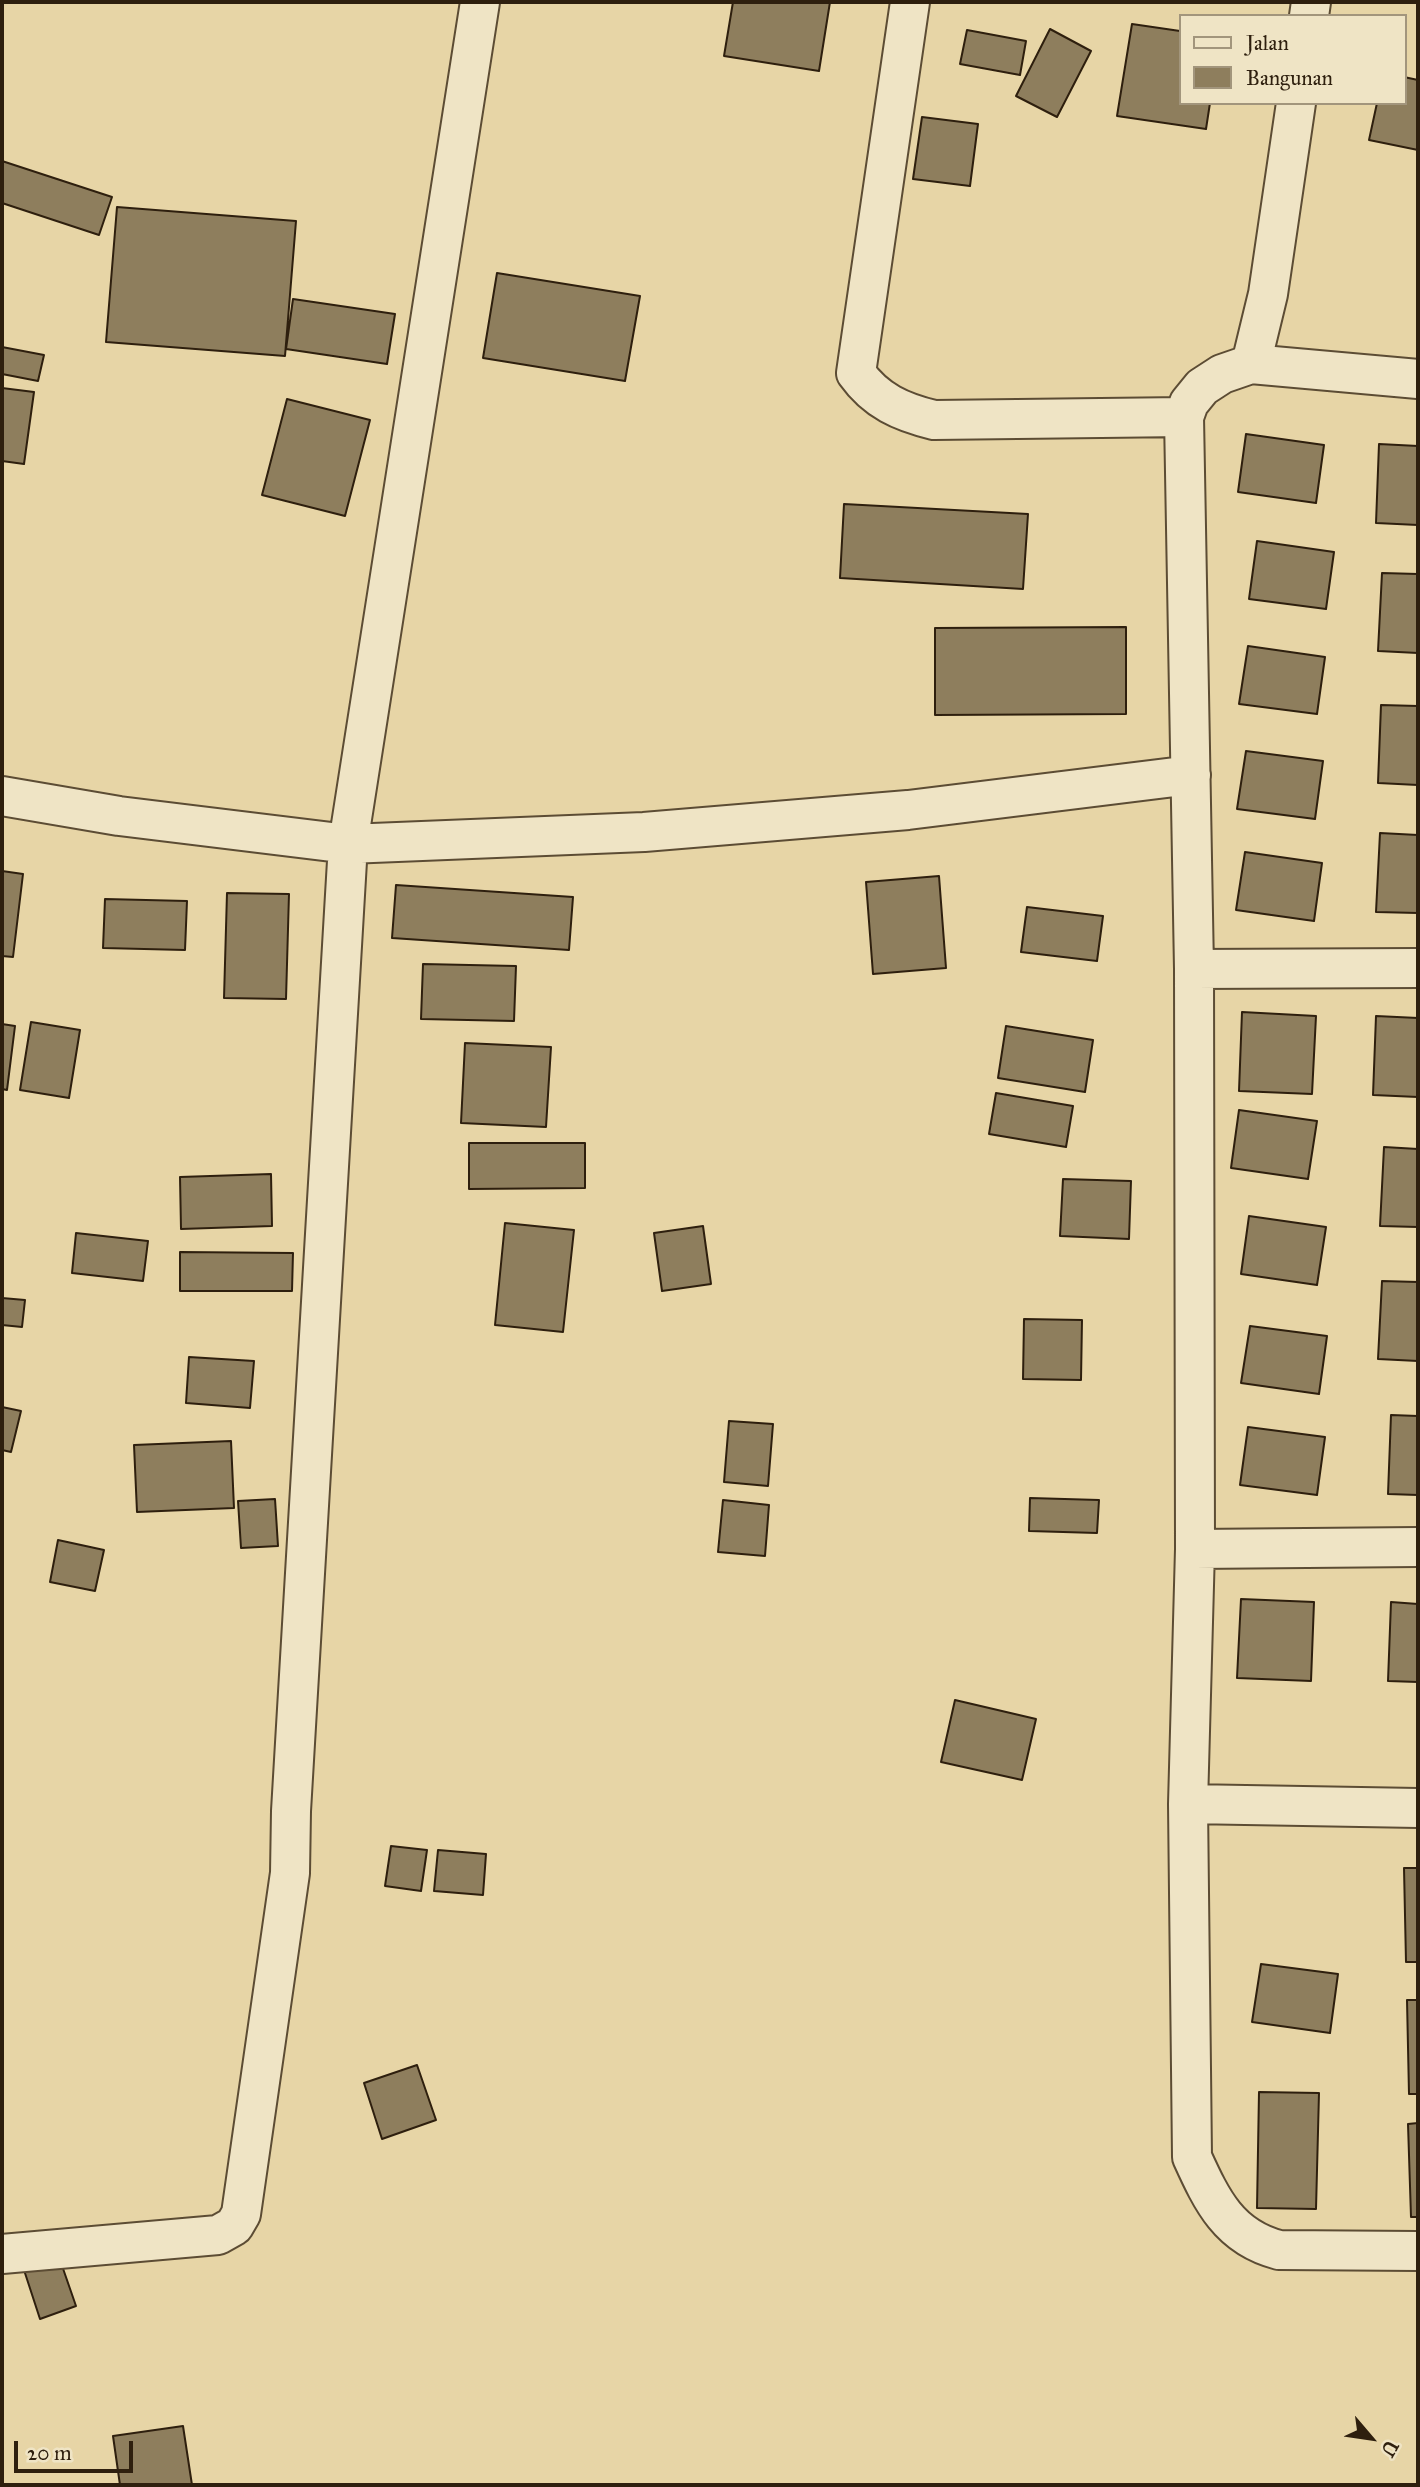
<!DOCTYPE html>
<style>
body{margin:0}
#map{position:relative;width:1420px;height:2487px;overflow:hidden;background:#e7d5a6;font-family:"IM FELL Great Primer",serif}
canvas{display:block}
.frame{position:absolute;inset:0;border:4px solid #2e1f0e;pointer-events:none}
.legend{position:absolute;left:1179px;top:14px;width:228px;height:91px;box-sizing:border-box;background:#efe4c5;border:2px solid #a2957c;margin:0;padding:9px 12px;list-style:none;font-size:21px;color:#2e1f0e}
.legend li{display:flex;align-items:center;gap:14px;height:35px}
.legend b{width:35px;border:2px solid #a2957c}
.north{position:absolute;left:1336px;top:2403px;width:70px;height:70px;-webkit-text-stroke:5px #efe4c5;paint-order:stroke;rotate:119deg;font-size:19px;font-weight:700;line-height:28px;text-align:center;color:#2e1f0e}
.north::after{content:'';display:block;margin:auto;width:24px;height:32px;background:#2e1f0e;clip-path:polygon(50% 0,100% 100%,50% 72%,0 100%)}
.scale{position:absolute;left:14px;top:2441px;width:119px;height:32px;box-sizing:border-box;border:4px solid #2e1f0e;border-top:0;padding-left:9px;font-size:21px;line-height:24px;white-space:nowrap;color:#2e1f0e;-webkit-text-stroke:5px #efe4c5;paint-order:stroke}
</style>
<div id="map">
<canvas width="1420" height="2487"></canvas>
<div class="frame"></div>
<ul class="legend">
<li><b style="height:9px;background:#efe4c5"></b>Jalan</li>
<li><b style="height:19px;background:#8e7e5d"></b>Bangunan</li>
</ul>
<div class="north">U</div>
<div class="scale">20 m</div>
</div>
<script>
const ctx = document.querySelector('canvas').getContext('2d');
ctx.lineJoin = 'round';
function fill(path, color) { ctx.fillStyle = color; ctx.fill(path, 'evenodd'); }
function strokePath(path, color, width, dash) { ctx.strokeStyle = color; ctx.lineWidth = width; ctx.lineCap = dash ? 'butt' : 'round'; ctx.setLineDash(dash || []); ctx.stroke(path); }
const building = new Path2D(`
 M733,2H830L819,71L724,56Z
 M1132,24L1180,31V103H1210L1206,129L1117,116Z
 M1050,29L1091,51L1057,117L1016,96Z
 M967,30L1026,41L1020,75L960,64Z
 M1404,77L1418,80V150L1369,140L1377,103H1404Z
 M922,117L978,124L970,186L913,179Z
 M2,161L112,197L99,235L2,203Z
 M117,207L296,221L285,356L106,342Z
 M497,273L640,296L625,381L483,358Z
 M293,299L395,314L387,364L286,349Z
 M2,347L44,355L38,381L2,374Z
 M2,388L34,392L24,464L2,461Z
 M287,399L370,420L345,516L262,495Z
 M1246,434L1324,445L1316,503L1238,492Z
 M1379,444L1418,446V525L1376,523Z
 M844,504L1028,514L1023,589L840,578Z
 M1257,541L1334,552L1326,609L1249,599Z
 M1382,573L1418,574V653L1378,651Z
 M1126,627V714L935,715V628Z
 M1248,646L1325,657L1317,714L1239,704Z
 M1381,705L1418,706V785L1378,783Z
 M1246,751L1323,761L1315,819L1237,809Z
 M1380,833L1418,835V913L1376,912Z
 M1245,852L1322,863L1314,921L1236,910Z
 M2,871L23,874L13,957L2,956Z
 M939,876L946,968L873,974L866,882Z
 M396,885L573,897L569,950L392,938Z
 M227,893L289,894L286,999L224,998Z
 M105,899L187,901L185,950L103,948Z
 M1027,907L1103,916L1097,961L1021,952Z
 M423,964L516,966L514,1021L421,1019Z
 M1242,1012L1316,1016L1312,1094L1239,1091Z
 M1376,1016L1418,1018V1097L1373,1095Z
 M31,1022L80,1030L69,1098L20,1090Z
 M2,1024L15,1026L7,1090L2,1089Z
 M1006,1026L1093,1040L1085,1092L998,1078Z
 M465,1043L551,1047L546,1127L461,1123Z
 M996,1093L1073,1106L1066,1147L989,1134Z
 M1239,1110L1317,1121L1308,1179L1231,1168Z
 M469,1143H585V1188L469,1189Z
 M1384,1147L1418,1149V1227L1380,1226Z
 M271,1174L272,1226L181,1229L180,1177Z
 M1063,1179L1131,1181L1129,1239L1060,1236Z
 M1249,1216L1326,1227L1317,1285L1241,1274Z
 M505,1223L574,1230L563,1332L495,1325Z
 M703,1226L711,1284L662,1291L654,1233Z
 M76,1233L148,1241L143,1281L72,1273Z
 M180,1252L293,1253L292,1291H180Z
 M1382,1281L1418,1282V1361L1378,1359Z
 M2,1298L25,1300L22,1327L2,1325Z
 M1024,1319L1082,1320L1081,1380L1023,1379Z
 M1250,1326L1327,1336L1319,1394L1241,1383Z
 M189,1357L254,1361L250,1408L186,1403Z
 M2,1407L21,1411L11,1452L2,1450Z
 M1391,1415L1418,1416V1495L1388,1494Z
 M729,1421L773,1424L768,1486L724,1482Z
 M1248,1427L1325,1437L1317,1495L1240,1485Z
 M231,1441L234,1508L137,1512L134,1445Z
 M1030,1498L1099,1500L1097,1533L1029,1531Z
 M275,1499L278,1546L241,1548L238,1501Z
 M723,1500L769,1505L765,1556L718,1552Z
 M58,1540L104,1550L95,1591L50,1582Z
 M1241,1599L1314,1602L1311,1681L1237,1678Z
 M1391,1602L1418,1604V1682L1388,1681Z
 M955,1700L1036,1719L1022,1780L941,1762Z
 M391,1846L427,1850L421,1891L385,1886Z
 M438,1850L486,1854L483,1895L434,1891Z
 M1404,1868H1418V1962H1406Z
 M1261,1964L1338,1974L1330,2033L1252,2022Z
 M1407,2000H1418V2094H1409Z
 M417,2065L436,2120L382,2139L364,2083Z
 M1259,2092L1319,2093L1316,2209L1257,2208Z
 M1418,2123V2217H1411L1408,2124Z
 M59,2257L76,2306L40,2319L24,2270Z
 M183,2426L192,2485H120L113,2436Z`);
const minor = new Path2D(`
 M910,2L856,373C876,401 901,412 934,420L1184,417
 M1309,16L1311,2
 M1251,364L1268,294L1296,103
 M1418,379L1251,364L1222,374L1202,387L1189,403L1184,417L1194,969L1195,1549L1188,1804L1192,2157C1212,2201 1229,2237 1279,2250L1418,2251
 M2,796L119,816L348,844L644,832L908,810L1191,775
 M1194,969L1418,968
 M1195,1549L1418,1547
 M1188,1804L1418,1808
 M2,2254L218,2235L234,2226L241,2214L290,1873L291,1811L348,844L480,2`);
fill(building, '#8e7e5d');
strokePath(building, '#2e1f0e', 2);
strokePath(minor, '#5c4c34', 42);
strokePath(minor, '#efe4c5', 38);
</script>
